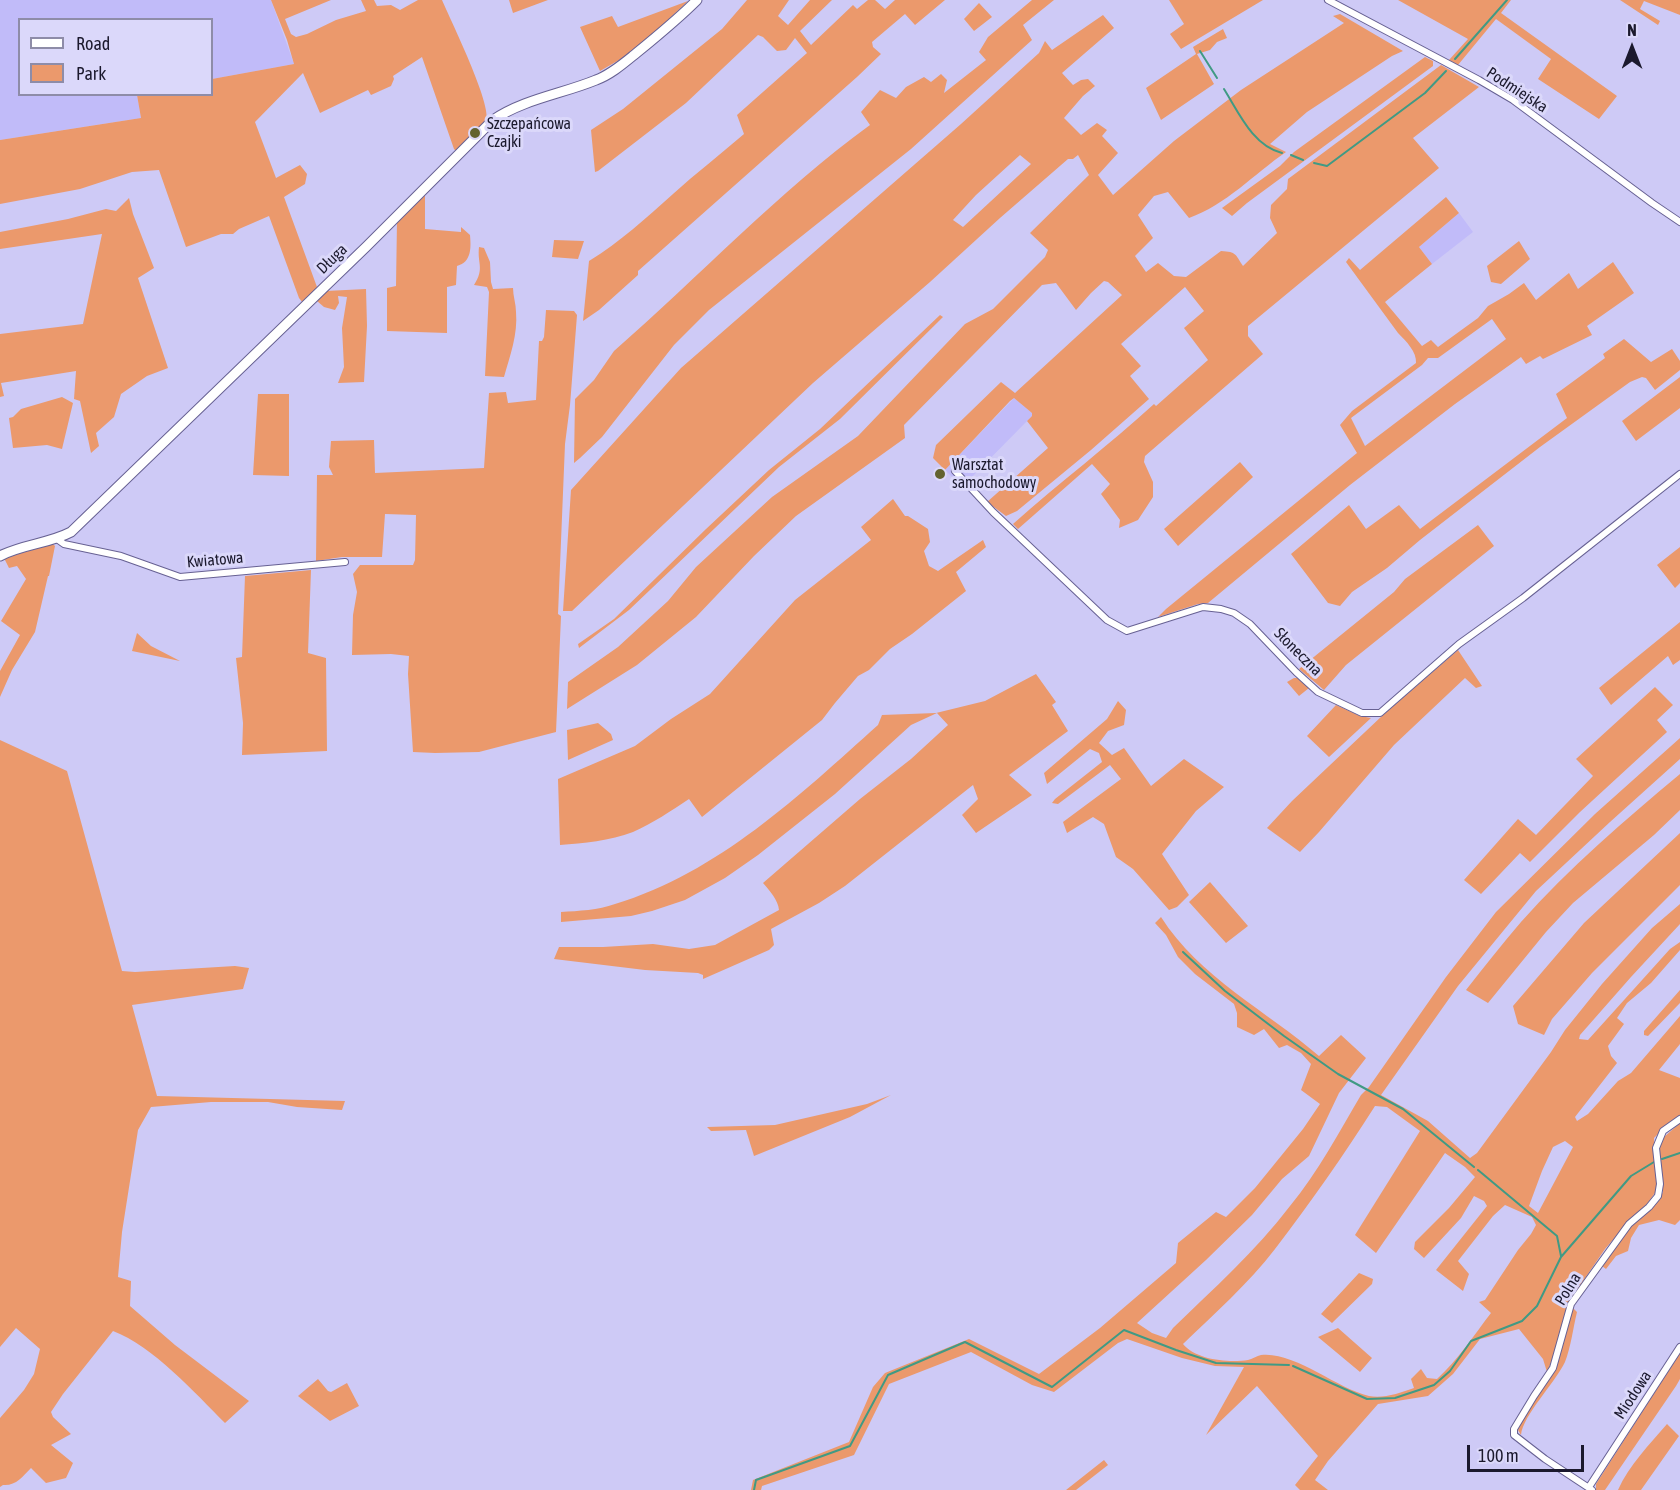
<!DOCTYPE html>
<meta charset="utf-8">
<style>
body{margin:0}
#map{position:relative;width:1680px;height:1490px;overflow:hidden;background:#cecaf6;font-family:"Asap Condensed",sans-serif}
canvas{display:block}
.legend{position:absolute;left:18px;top:18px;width:195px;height:78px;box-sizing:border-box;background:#dbd8fa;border:2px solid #8e8ca8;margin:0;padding:8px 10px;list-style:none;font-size:18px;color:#1b192d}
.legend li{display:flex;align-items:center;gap:12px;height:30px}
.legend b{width:30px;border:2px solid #8e8ca8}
.north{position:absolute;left:1602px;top:18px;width:60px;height:60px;-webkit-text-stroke:4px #dbd8fa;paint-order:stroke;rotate:0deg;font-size:16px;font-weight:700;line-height:24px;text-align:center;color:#1b192d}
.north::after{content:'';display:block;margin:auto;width:21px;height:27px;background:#1b192d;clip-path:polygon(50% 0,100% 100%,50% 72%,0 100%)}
.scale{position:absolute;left:1467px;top:1445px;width:117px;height:27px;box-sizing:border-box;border:3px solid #1b192d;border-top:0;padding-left:8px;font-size:18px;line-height:21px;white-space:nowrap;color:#1b192d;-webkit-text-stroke:4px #dbd8fa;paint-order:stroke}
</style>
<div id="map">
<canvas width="1680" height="1490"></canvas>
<ul class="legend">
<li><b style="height:8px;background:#fff"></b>Road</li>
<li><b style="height:16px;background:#eb996c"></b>Park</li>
</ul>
<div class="north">N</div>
<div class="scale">100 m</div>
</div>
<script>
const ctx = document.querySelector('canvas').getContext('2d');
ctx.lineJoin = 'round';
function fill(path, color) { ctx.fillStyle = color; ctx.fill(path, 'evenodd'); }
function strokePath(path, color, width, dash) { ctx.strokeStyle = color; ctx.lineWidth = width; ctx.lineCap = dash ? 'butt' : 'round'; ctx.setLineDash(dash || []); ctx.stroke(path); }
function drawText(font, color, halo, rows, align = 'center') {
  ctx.font = font + ' "Asap Condensed",sans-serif'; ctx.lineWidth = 6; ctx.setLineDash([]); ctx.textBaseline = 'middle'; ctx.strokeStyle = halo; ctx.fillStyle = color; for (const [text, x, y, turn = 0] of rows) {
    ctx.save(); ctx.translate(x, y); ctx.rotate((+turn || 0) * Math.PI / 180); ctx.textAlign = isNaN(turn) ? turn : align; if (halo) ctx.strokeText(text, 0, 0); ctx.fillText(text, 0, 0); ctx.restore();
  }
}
const built = new Path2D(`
 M0,0H271L294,64L212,79V20H20V94L137,95L141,118L0,140Z
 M1459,213L1473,232L1432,264L1419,247Z
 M1014,398L1032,413V416L962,487L945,470Z`);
const green = new Path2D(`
 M271,0H331L285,19L291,34L296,37L307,34L336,20L366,11L361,0H374L377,6L391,5L400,10L418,0H442C450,19 493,106 486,121C482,129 464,145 457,152L454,149L422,57L393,76L394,79L391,86L371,95L368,90L320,113L303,73L255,122L276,178L300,165L307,174L305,184L284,197L317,287L303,303L299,298L269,216L239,229L233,234H221L186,247L159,170L132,172L80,189L0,204V140L141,118L137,95L212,94V79L294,64L287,40Z
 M509,0H548L513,13Z
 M747,0H789L778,16L788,25L810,0H832L800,31L811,45L853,5L857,9L868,0H875L885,9L895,0H945L915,25L905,14L872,42L873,47L881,54L857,77L638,271V275L599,310L583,321L589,261C620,242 646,218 673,194C696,173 721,154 744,134L737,115L807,53L795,38L786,50L777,51L763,37L758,35L686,103L598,171L595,172L591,130L623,109L722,29Z
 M1032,0H1054L1023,25L1032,40L911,149L709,310L674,345L602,437L580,458L574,463L575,399L594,380L614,351C700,276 778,192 870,125L861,112L880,90L896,98L906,87L924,77L931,82L941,74L947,80L944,93L986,60L979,52L988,37Z
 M1169,0H1263L1181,49L1170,34L1184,24Z
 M1398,0H1511L1501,13L1617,96L1599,119L1538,79L1551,59L1496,19L1458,65L1449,60L1468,39Z
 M1620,0H1680V15L1644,1L1640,9L1660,21L1658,25Z
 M688,1L653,34L626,56L600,71L580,27L612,16L618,27Z
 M979,3L992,17L974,31L964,19Z
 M1340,14L1403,51L1392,56L1307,112L1270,144L1286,152C1254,174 1226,205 1189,218L1168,192L1154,196L1138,215L1153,238L1135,256L1146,272L1158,263L1174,276L1186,277L1221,251C1237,252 1235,254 1243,266L1277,233L1270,218L1271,205L1287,189L1288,179L1441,65L1479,87L1413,138L1439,168L1248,326V336L1263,354L1145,456L1144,462L1153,482V497L1138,520L1119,528L1120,520L1101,494L1110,484L1092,464L1018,529L1013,524C1059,483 1108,446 1154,404L1156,406L1208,360L1184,328L1204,311L1185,287L1121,344L1141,366L1130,376L1149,399L1091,450L1017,511L1006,516L987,502L1048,448L1027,421L1032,416V413L1014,398L1010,401L945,470L933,458L936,445L1001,382L1015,393L1122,295L1108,282L1104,281L1091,293L1076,310L1056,283L1042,285L904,425L905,438L796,516L754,556L696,617L637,665L567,709L568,682L618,647L668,601L696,567L772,497L858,436L965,324L993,309L1045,257L1048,250L1030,233L1089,175L1078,155L1073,159H1068L1000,218L930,282L813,383L572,611H563L571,490L681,368L961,124L1039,53L1045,41L1052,50L1103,15L1114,28L1062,73L1073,85L1081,80L1088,79L1095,86L1083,96L1064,118L1081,135L1097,123L1107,130L1102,136L1118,153L1098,175L1113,195L1174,141L1241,90L1344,23L1333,16ZM1020,155L1031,164L963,227L953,220L976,195Z
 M1223,29L1227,38L1217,42L1210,50L1197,54L1214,84L1161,120L1146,88L1196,54L1193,47Z
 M1425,57L1433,61V66L1247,203L1232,216L1222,208L1280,166L1294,152Z
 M425,195V229L461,232V227L470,235C471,247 472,262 457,266L456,285L447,287V333L387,331V288L396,286L397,221Z
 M1446,197L1459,213L1419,247L1432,264L1385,302L1422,346L1431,340L1438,347L1478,318L1488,306L1509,294L1524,283L1536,300L1569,273L1578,289L1613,262L1634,293L1587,326L1592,335L1543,359L1540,356L1526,364L1521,357L1455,404L1350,485L1208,603L1198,604L1158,617L1166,609L1357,453L1340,425L1352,411L1416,363C1417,352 1406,341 1398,333L1346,262L1349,258L1360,270ZM1492,319L1506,339L1365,446L1351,418L1422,365L1428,358H1438Z
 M129,198L133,214L154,268L138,278L168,368L147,376L121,394L114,417L96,433L99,446L91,453L80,401L74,399L76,371L1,383L4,396L0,397V334L83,324L102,234L0,249V232L68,219L106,209L116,211Z
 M554,240L584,241L578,259L552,257Z
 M1519,241L1530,259L1501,284L1491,282L1487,266Z
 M479,247L484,248L490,262L491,282L493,289L513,288C513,296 516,304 516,312C518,334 510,356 504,377L485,376L489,292L487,287L474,285C485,268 477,264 479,247Z
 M366,289L367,326L364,382L338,383L344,367L342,328L347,297L338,296L339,303L335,310L324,307L317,301L326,291Z
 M546,310L574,311L577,315L570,405L565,444L558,614L561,616L556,732L479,752L435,753L413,752L408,674L409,656L391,654L352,655L353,615L357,592L353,574L360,565H413L415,560L416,515L385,514L382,557H342L316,561L317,475H333L329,467L331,441L374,440L375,473L484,468L489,393L506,392L508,403L536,400L539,341H542L544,337Z
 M940,315L943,317L840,419L779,467L629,610L579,648L578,644L614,619L706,529L769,470L820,429Z
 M1624,339L1651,362L1672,349L1680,361V370L1655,390L1646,378L1642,377L1630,382L1540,447L1420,540L1387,568L1352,592L1340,606L1328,603L1291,554L1349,505L1366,529L1399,505L1420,529L1567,418L1556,394L1605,358L1603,354Z
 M1680,377V408L1636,441L1622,421Z
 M258,394H289V476L253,475Z
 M62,397L73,403L62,449L47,445L13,448L9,418L13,417L21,409Z
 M1240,462L1253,477L1178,546L1164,529Z
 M893,499L905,516H908L928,529L930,542L924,551L929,566L938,571L983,540L986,547L956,572L966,591L912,634L890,649L869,670L858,676L835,703L822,720L702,817L689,799C671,811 653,823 633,832C610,841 583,843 560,845L558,779L635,746L671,719L710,694L795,600L871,540L861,527Z
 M1478,525L1494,546L1346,665L1324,690L1299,669L1394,592L1405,579Z
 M53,544L55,546L49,576H48L35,632L12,670L0,697V671L20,635L1,621L26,579L17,566L9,568L4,558Z
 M1680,547V583L1675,588L1657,565Z
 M311,570L308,653L326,658L327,751L242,755L243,723L236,658L242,657L245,576Z
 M1680,622V660L1673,665L1668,656L1611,705L1599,688Z
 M137,633L151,646L180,661L132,651Z
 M1458,650L1482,686L1476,688L1465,678L1394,745L1319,832L1300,852L1267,828L1292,801L1383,715Z
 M1036,674L1056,702L1052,705L1068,731L1009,775L1032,795L976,833L962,815L978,799L973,785L845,886L819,903L771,929L774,945L769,950L703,979V975L698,973L645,970L554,959L559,947H603L653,944L689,949L715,945L779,910C778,900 770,891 763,883L860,799L911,759L948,725L937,713L911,725L835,794L758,855L725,878L685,900L652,911L631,916L561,922V912C579,911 598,910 615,904C718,873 800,795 878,725L882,715L936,713L985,701Z
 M1294,678H1298L1309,688L1299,696L1287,682Z
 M1655,687L1673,705L1657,720L1667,732L1580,812L1530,862L1520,853L1481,894L1464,880L1518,819L1536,835L1593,776L1576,759Z
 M1118,701L1126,710L1124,725L1108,731L1099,743L1112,755L1124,748L1151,786L1184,759L1224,787L1196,811L1162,854L1189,895L1177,907L1169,910L1133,869L1116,857L1104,824L1093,817L1067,833L1063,822L1121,779L1110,765L1058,804L1052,803L1055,799L1102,762L1099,753L1090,749L1047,784L1044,773L1107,719Z
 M1336,705L1360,716L1371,718L1329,757L1307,736Z
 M598,723L611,734L613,740L568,760L567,730Z
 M1680,738V759L1610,822L1536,891L1458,986L1381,1095L1428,1121L1470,1158L1477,1153L1551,1052L1565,1030L1602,984L1652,928L1680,904V924L1631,977L1580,1035L1579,1039L1588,1040L1670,949L1680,942V950L1651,983L1627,1003L1617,1018L1624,1024L1608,1046L1611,1056L1617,1063L1575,1117L1577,1121L1588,1114L1618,1081L1631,1073L1680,1016V1044L1659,1070L1680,1078V1116L1667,1125L1654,1138L1657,1190L1647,1204L1629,1221L1605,1249L1568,1303L1552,1360L1547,1372L1543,1359L1519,1329L1480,1339L1453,1374L1428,1396L1378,1404L1328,1461L1315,1480L1328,1490H1300L1295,1485L1318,1456L1257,1386L1206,1435L1244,1367L1215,1366L1182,1358L1127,1339L1118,1343L1054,1392L1032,1385L971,1352L889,1384L854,1455L762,1486L761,1490H751L753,1480L849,1442L873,1387L885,1373L969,1339L1039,1374L1100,1328L1176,1263L1178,1243L1216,1212L1226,1217L1255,1188L1303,1129L1320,1104L1301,1090L1311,1064L1301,1053L1287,1045L1279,1048L1264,1029L1254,1035L1237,1027V1013L1234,1004L1195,974L1178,957L1166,935L1155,923L1161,917C1199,977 1267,1011 1319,1056L1341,1035L1366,1058L1339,1093L1309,1156L1282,1179L1252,1215L1206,1260L1137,1323L1152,1333L1166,1338L1173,1328C1213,1289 1256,1251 1290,1206C1318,1172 1339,1132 1361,1095L1369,1087L1446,977L1496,912L1595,814ZM1375,1106L1387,1107L1420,1131L1355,1235L1376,1253L1445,1153L1465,1167L1475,1177L1449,1208L1415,1242L1414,1249L1424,1258L1461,1218L1474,1196L1484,1201L1487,1206L1436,1270L1463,1291L1469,1274L1458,1261L1493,1216L1505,1205L1532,1217L1536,1225L1531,1234L1518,1250L1485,1300L1479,1302L1491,1313C1474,1335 1458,1360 1437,1379L1427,1378L1421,1369L1411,1379L1414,1388C1400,1393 1383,1399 1369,1396C1336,1388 1294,1351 1261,1355C1257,1356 1252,1359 1248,1360C1229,1363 1196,1360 1183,1344C1214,1314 1248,1284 1275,1249C1310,1203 1344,1155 1375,1106ZM1565,1141L1573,1147L1538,1213L1529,1206L1542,1171L1553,1147Z
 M0,740L67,771L122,971L135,972L235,966L249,968L243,989L132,1005L157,1096L345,1101L342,1110L297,1107L268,1102H211L151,1107L138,1130L122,1232L118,1277L131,1281L130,1306L175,1345L249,1401L225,1423C195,1393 153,1346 113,1331L63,1394L51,1412L53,1417L71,1434L51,1445L73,1463L66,1478L46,1483L31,1468C22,1477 16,1486 3,1485L0,1487V1418L24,1390L34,1374L40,1349L16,1328L0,1347Z
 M1680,774V810L1654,835L1573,903L1546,932L1488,1003L1466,990C1484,967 1502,944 1521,922C1569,868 1625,820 1680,774Z
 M1680,833V885L1592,973L1552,1019L1544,1035L1518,1024L1513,1006L1584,923Z
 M1210,882L1248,926L1226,943L1189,902Z
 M1680,990V1003L1648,1036L1644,1035V1031Z
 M891,1095L850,1117L754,1156L746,1130L711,1131L707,1127L775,1125L867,1104Z
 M1680,1123V1220L1675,1225L1659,1220L1639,1225L1631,1238L1628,1251L1616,1256L1606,1269L1602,1266L1630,1227L1657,1203L1663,1192L1659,1149L1664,1137Z
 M1359,1273L1373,1279L1372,1284L1332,1323L1321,1314Z
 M1572,1307L1577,1312C1573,1328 1571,1347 1565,1362C1555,1383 1523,1415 1521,1435L1518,1430L1521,1423L1557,1364Z
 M1338,1328L1372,1358L1360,1372L1318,1337Z
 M1680,1353V1379L1676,1386L1605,1490H1596V1484Z
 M318,1379L328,1391L331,1392L347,1383L359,1406L330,1421L298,1396Z
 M1667,1424L1679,1436L1641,1490H1618C1629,1465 1650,1444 1667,1424Z
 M1104,1460L1108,1465L1076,1490H1066Z`);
const stream = new Path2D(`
 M1200,51L1217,78
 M1455,59L1507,0
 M1224,89C1239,113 1253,146 1282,153
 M1291,155L1303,160
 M1314,163L1327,166L1425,93L1446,71
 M1183,952L1225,991L1284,1036L1338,1074L1403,1109L1474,1167
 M1662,1159L1680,1153
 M1478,1170L1557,1236L1561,1256
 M1293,1366L1367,1399L1395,1398L1434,1385L1450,1371L1471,1341L1522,1321L1537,1306L1561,1257L1631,1176L1654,1162
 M754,1490L756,1480L850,1446L888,1375L965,1342L1052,1387L1124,1330L1176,1350L1216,1363L1289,1365`);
const street = new Path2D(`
 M1328,0L1479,80L1513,100L1652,203L1680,222
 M955,471L993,512L1107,620L1127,631L1203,607L1221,609L1234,613L1250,624L1296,672L1318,692L1362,713H1380L1459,644L1523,598L1680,474
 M57,539L64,544L121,556L180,577L345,562
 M1589,1487L1680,1347
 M1592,1490L1545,1459L1514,1435V1429L1534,1396L1553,1368L1571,1304L1629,1224L1649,1207L1658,1196L1660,1184L1656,1148L1663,1131L1680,1119`);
const secondary = new Path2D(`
 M0,556C23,544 48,544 71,532L367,246L493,120C524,99 562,94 596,80C610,75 623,64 634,55C656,37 677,20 697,0`);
const markers = [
 [475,133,6,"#636330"],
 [940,474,6,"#636330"]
];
const streetNames = [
 ["Podmiejska",1517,90,33],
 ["Długa",332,259,-44],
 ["Kwiatowa",215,560,-5],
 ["Słoneczna",1298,652,45],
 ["Polna",1568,1289,-59],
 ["Miodowa",1633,1395,-57]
];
const poiNames = [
 ["Szczepańcowa",487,124],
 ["Czajki",487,142],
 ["Warsztat",952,465],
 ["samochodowy",952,483]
];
fill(built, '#c1bbf9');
fill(green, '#eb996c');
strokePath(stream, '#409a84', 2);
strokePath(street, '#676193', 8);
strokePath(secondary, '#676193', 11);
strokePath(street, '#fff', 6);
strokePath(secondary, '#fff', 9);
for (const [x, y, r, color] of markers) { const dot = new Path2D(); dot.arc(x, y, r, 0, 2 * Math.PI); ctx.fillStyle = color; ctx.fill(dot); strokePath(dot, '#dbd8fa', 2); }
drawText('16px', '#1b192d', '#dbd8fa', streetNames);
drawText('16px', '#1b192d', '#dbd8fa', poiNames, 'left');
</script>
